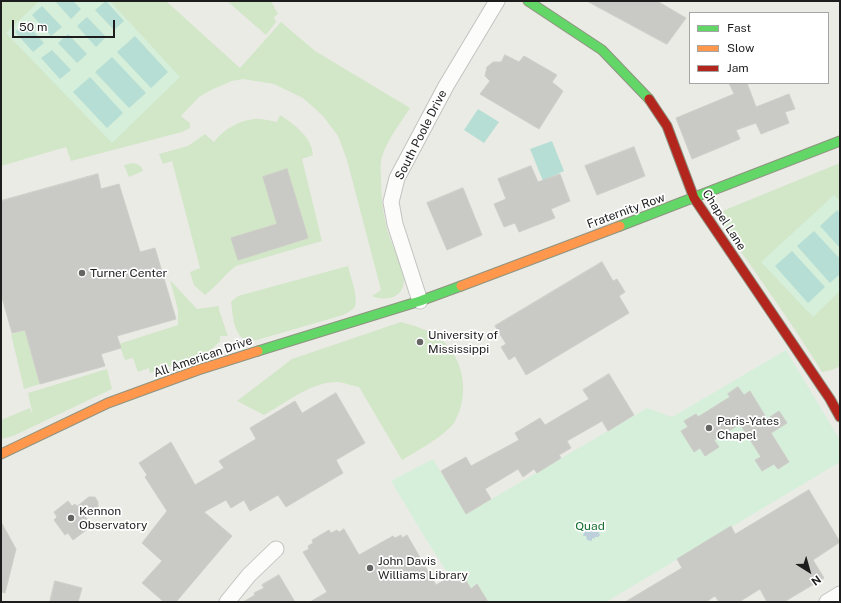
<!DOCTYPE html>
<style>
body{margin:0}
#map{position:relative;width:841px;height:603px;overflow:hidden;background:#ebebe6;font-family:"Public Sans",sans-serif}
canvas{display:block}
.frame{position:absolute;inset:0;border:2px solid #1d1d1d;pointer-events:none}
.legend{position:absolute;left:689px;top:12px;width:140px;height:72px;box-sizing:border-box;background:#fff;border:1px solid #a5a5a5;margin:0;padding:5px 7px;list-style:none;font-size:12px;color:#1d1d1d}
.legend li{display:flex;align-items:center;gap:8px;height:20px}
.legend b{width:20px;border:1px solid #a5a5a5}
.north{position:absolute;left:789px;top:551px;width:40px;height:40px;-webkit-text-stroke:3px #fff;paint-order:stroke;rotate:143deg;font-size:11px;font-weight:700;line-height:16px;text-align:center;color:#1d1d1d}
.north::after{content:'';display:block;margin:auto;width:14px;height:18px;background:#1d1d1d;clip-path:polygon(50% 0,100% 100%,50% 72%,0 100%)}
.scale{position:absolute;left:12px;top:20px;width:103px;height:18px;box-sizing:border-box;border:2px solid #1d1d1d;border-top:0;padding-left:5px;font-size:12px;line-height:14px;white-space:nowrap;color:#1d1d1d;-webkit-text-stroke:3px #fff;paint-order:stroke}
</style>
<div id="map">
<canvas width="841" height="603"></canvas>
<div class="frame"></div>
<ul class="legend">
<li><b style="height:5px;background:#63d668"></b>Fast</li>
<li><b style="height:5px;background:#ff974d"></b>Slow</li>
<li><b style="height:5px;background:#b3261e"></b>Jam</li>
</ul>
<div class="north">N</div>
<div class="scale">50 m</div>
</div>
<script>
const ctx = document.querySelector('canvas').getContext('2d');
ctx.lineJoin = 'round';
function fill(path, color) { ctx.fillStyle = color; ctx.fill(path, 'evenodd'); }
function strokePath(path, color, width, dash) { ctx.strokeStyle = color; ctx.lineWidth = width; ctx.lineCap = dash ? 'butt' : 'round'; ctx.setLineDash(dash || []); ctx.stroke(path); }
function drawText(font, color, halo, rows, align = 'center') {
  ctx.font = font + ' "Public Sans",sans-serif'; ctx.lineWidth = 3.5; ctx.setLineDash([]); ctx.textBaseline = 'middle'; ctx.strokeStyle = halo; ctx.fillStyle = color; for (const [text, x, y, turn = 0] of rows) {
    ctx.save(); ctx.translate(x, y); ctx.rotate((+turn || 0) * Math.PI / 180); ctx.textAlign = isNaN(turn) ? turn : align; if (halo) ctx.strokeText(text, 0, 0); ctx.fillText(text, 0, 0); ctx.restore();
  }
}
const grass = new Path2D(`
 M1,1H166L240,68L281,22L315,51L410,108C400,124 384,144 381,162C380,167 381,173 381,177C381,197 383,219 390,238C394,249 405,269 404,281C403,298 386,302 372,296L381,290L347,160L338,136L323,116L303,98L274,84L243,79L232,81L211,90L199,97L181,116L190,123V128L182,132L71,161L66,147L1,166Z
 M227,1H271L278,14L274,17L276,22L266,35Z
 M280,115C294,124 312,137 313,155L302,159L322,241L236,266C224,275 217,286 205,295L194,285L190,272L200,268L172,161L163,164L159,154L188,146L205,134L214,142C224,129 238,121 254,119C261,118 270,121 277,122Z
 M133,163C138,164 142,166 143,171L129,177L124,165Z
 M840,163V366L832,370L822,372C789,318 751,267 715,214Z
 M348,266C350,276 360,300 354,308C351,311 347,313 343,315L257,340C255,340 250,341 248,341C233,336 233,315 231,302L238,296Z
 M170,280L197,309L219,306V310L228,336H220V341L211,350L203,355L150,373L149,368L138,372L133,358L125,360L119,344L178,325V310Z
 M401,322C414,326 431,330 441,339C465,360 470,396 454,423C452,426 448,429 445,432C432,443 417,451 402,460L359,387C353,386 345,383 338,382C313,381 285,403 264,415L237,401L292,359Z
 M25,330L40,384L24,389L11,334Z
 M107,369L112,389L13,436L1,439V420L30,408L33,416L28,393Z`);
const park = new Path2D(`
 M39,1H110L180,77L112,143L6,33Z
 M834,195L840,201V291L813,317L761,262Z
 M786,350L840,440V462L606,602H466L427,541L391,481L433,459L466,514L647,408L672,417Z`);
const pitch = new Path2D(`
 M55,1H73L81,9L71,19Z
 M106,1L124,21L114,30L95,10Z
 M42,6L62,27L51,36L32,15Z
 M87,17L106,37L96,47L77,26Z
 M25,22L44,43L33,52L15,32Z
 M68,34L87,54L77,63L58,43Z
 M135,36L168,72L151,88L117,52Z
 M52,50L71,70L60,79L41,58Z
 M112,57L146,93L129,108L95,72Z
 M90,77L123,113L107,128L73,92Z
 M478,109L499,122L484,143L464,130Z
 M552,141L564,171L543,181L530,149Z
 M837,210L840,214V248L820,226Z
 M814,231L840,259V274L830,283L797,246Z
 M792,251L825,287L808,303L775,266Z`);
const water = new Path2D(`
 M590,523L594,525L593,527L597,528L596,530L599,533L600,535L598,537H595L594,539L592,538V541L587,540L586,536H583L584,533L581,530L582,528H586V524L588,525Z`);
const building = new Path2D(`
 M587,1H657L686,18L667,44Z
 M505,55L519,62L524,56L557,75L552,82L563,91L539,129L480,94L490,81L485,76L487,67L493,62H501Z
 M729,83H747L756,107L789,94L795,109L785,112L789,123L761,134L756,123L736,130L740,139L692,159L676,118L734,94Z
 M634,147L645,176L597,195L585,166Z
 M531,166L538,182L560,174L570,201L551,209L555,218L519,232L515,223L504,227L494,204L506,199L498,179Z
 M287,169L308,238L238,260L231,238L277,224L263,177Z
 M98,174L101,189L119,184L140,252L155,248L176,319L117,336L121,348L101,354L105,366L40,384L25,330L12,333L1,294V201Z
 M463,188L482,235L447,250L427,203Z
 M602,262L613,281L617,279L625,292L619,296L629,313L526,375L515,356L509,360L501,347L506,344L495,326Z
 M609,374L634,415L608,431L602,421L567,441L571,448L559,455L561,458L537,473L534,469L523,477L518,469L485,489L491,499L466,514L441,471L466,457L471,466L519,440L515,433L540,418L545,425L589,399L583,390Z
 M738,387L744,395L750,391L767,419L779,411L787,423L771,433L789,462L778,469L774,464L762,471L755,460L761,457L740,424L714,440L719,447L705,456L700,448L694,452L681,431L688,427L684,421L696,414L698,417L730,397L728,394Z
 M336,393L365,443L336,460L343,473L286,507L278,495L250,511L244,500L231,508L226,500L204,512L232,536L176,602H164L142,583L162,561L142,543L167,511L145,477L147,475L139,463L171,442L195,485L224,468L219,461L256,439L250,428L295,401L302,413Z
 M809,490L840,542L813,560L824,578L784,602H767L760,589L739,602H719L715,596L706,602H625L682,568L677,559L731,526L735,534Z
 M89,497H95L98,502V507L85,516L87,519L84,522L89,528L73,540L68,533L65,535L54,520L57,517L54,512L68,501L72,506L75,504L77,506Z
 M1,522L16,549L5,593L1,592Z
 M344,529L359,555L393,536L395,538L401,535L402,538L407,535L436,585L453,575L456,580L463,576L471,589L477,584L488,602H310L327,592L303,552L309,549L308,546L313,543L312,540L329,530L331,533L337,530L339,532Z
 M279,575L295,602H243L255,595L254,593L264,588L262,585Z
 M55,581L82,588L78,602H50Z`);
const street = new Path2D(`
 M420,301L395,224L391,202L397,178L446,86L497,1
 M227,602L249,575L276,549
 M827,602L840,594`);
const fast = new Path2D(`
 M528,1L602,50L649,99
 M620,226L840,141
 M258,351L420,301L461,286`);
const slow = new Path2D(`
 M461,286L620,226
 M1,454L108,403L198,370L258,351`);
const jam = new Path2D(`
 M649,99L667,126L694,198L830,399L840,417`);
const markers = [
 [82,273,4,"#656563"],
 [420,342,4,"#656563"],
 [709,428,4,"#656563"],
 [71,518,4,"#656563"],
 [370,568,4,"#656563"]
];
const streetNames = [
 ["South Poole Drive",421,135,-63],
 ["Fraternity Row",626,211,-20],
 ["Chapel Lane",724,220,57],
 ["All American Drive",203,357,-19]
];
const poiNames = [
 ["Turner Center",90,273],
 ["University of",428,335],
 ["Mississippi",428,349],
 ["Paris-Yates",717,421],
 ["Chapel",717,435],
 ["Kennon",79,511],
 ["Observatory",79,525],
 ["John Davis",378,561],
 ["Williams Library",378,575]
];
const parkNames = [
 ["Quad",590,526]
];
fill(grass, '#d2e6c8');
fill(park, '#d6efdb');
fill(pitch, '#b6ded4');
fill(water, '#bdcfdb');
fill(building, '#c9c9c6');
strokePath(building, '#cecdc8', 1);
strokePath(street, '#c2c2c0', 17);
strokePath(fast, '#8e9380', 11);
strokePath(slow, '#8e9380', 11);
strokePath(jam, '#8e9380', 11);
strokePath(street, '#fcfcfb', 15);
strokePath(fast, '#63d668', 9);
strokePath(slow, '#ff974d', 9);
strokePath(jam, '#b3261e', 9);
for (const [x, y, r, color] of markers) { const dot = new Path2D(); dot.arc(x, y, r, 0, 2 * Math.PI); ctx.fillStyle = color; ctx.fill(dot); strokePath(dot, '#fff', 1.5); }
drawText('12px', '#1d1d1d', '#fff', streetNames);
drawText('12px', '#1d1d1d', '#fff', poiNames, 'left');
drawText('12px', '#177030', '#fff', parkNames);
</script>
